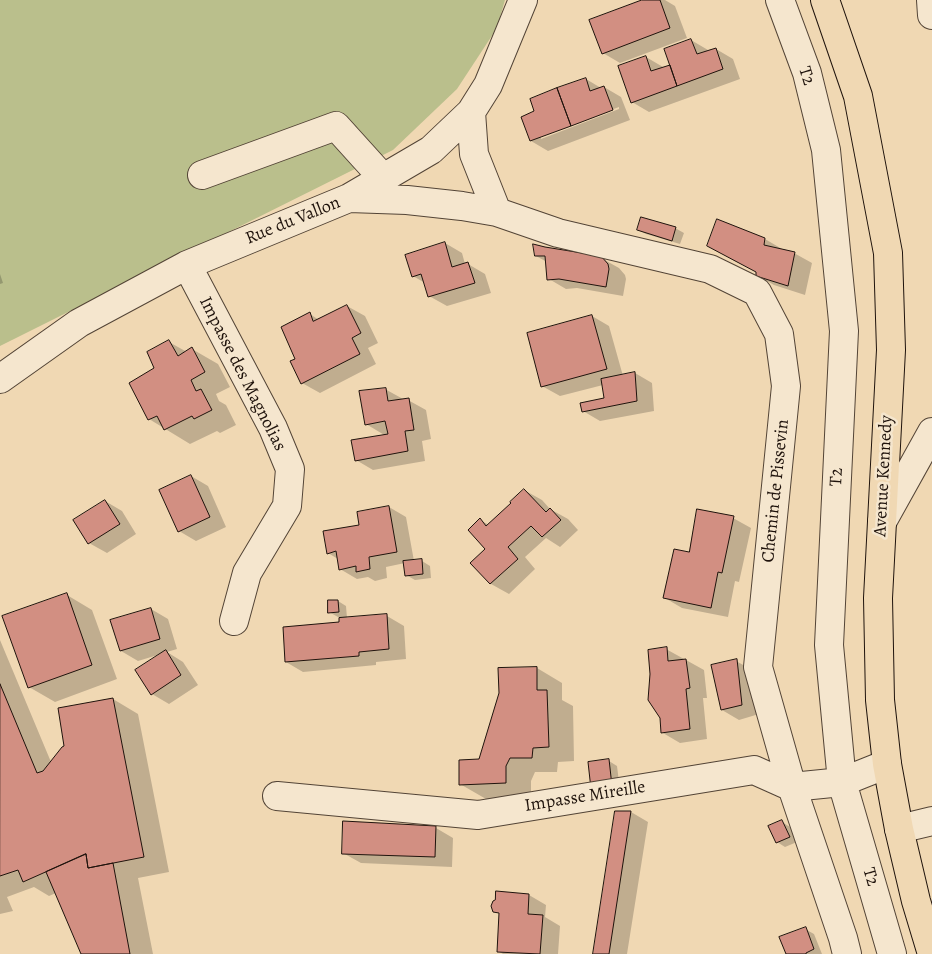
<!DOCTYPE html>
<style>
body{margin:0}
canvas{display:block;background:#f0d8b3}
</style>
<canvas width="932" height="954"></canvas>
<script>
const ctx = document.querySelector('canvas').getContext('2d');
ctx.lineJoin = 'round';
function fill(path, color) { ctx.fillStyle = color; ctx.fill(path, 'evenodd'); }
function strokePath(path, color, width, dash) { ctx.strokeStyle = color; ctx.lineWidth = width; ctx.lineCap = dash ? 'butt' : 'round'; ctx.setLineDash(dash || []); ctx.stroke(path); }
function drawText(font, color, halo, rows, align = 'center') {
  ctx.font = font + ' Alegreya,serif'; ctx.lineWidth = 5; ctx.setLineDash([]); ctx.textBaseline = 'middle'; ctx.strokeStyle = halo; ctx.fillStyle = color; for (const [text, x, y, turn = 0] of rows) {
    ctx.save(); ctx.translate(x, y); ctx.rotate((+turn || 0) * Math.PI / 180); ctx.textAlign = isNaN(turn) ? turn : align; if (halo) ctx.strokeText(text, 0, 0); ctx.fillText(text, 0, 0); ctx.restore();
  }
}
const green = new Path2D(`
 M0,0H505L497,28L457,89L393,150L0,346Z`);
const shadow = new Path2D(`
 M646,0H665L675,6L687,38L620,63L603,53Z
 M691,40L708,50L716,49L733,59L740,79L649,112L632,102L646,57L663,67L672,65Z
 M586,79L601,88L604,87L621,97L630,120L548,151L531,141L522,117L536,112ZM619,107V109L541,139V136Z
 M675,228L684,233L680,244L646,234L638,230Z
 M765,239L782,249L794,253L812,263L805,295L774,285L757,275Z
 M445,243L462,253L465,264H468L485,274L491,293L447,306L429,296L425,283L413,276Z
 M536,256L601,258L619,268L625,275L626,279L623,296L577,288L566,289L549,279L547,262Z
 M0,274L3,283L0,284Z
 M347,306L365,316L378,343L368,348L376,364L320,393L302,383L310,314L319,320Z
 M592,316L609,326L623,376L635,373L652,383L654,411L600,421L583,411L605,398L603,385L560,396L542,386Z
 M169,342L187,352L192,349L218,364L230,387L216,394L219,401L226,405L236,425L220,433L217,431L190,444L149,419L156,369Z
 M385,389L403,399L408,400L426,410L431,439L422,441L425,461L373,470L356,460L386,436L366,424Z
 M191,476L208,486L226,527L196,541L179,531Z
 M524,490L542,500L550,509L568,519L578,530L560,547L546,538L525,557L535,569L509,594L491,584L472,563L486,549L480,520L489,525L513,503Z
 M105,501L122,511L136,534L107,553L89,543Z
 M389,507L406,517L414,561H422L430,566L431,578L415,580L406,575L405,563L386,567L387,578L375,581L368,577L357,579L340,569L338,559L328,553L361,526Z
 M733,518L751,528L739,582L735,581L728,617L682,608L665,598L690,553Z
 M67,595L92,610L117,679L55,702L29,687Z
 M338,601L346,606L347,618L387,616L404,626L406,659L376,662V665L303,672L286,662L341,623L340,617H338L329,612Z
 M151,609L168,619L177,649L167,652L183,662L198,685L169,704L152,694L161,654L138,661L121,651Z
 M0,640L51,762L113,699L138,714L169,872L138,878L153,954H82L56,893L49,896L34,887L7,897L13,911L0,914Z
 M666,649L684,659V660H686L704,670L707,698H703L707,739L680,743L663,733Z
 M736,661L754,671L759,714L739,720L722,710Z
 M537,668L562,683V700L573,706L574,761L558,762L557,772H535L531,781V797L486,799L460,784L480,760Z
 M609,761L617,766L620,790L601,793Z
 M631,812L648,822L627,954H595L616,813Z
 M782,822L790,827L797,842L785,847L777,842Z
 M436,828L453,838L452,867L361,863L343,853Z
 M529,895L546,905L545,917L560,926L558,954H503L498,951L501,914L494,911Z
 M805,929L814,934L822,954H787Z`);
const building = new Path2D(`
 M642,0H660L670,28L602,54L589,20Z
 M691,39L697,54L716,48L723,69L677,86L664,49Z
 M646,56L651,71L670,65L677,86L631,103L618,66Z
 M586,78L590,91L604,86L613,110L571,126L557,88Z
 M557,88L571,126L530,141L521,117L534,111L530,99Z
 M641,217L676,227L672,241L637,230Z
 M717,219L765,238L764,245L795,252L788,286L756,276V272L707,246Z
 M445,242L452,267L468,262L475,283L428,297L421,274L412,277L405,255Z
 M533,244L545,247L601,256L608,264L609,269L606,287L559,279L547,280L545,256H535Z
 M347,305L361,333L352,338L360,354L301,384L290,361L295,359L281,327L310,312L313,321Z
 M592,315L607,369L541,387L527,333Z
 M169,340L178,356L192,347L205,372L191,380L196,391L201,389L212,410L194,419L192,416L164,430L157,416L148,420L129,383L154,368L147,352Z
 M635,372L637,401L582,412L580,403L604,398L601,379Z
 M386,388L388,401L409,398L414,430L405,431L408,451L355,461L351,440L388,434L385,421L365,425L359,391Z
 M191,475L210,517L178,532L159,490Z
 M524,489L546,512L550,508L561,520L542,537L531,526L508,547L518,559L490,584L470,563L485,549L468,530L480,518L486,526L511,503L510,502Z
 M105,500L120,524L88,544L73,520Z
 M389,506L397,552L369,557L370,569L356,572V566L339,570L336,551L327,554L323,531L359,525L357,512Z
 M697,509L734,516L722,573L718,572L711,608L663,598L674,549L689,552Z
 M422,559L423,574L405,576L403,561Z
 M67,593L92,665L28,688L2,616Z
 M328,600H338L339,612L328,613Z
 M151,608L160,639L120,651L110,620Z
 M387,614L389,649L359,652V656L285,662L283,627L339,622V618Z
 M667,647L668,661L686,659L690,688L686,689L690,729L661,733L660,718L648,700L650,674L648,650Z
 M166,650L181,675L151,695L135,670Z
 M737,659L742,705L721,710L711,665Z
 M537,667V690H547L549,747L533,748L532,758H510L506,766V783L459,785V760L479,759L499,693L498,668Z
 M0,684L37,773L43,771L62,747L64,746L58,708L113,698L144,857L88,868L86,854L23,882L18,870L0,876Z
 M609,759L612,786L591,789L588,762Z
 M615,811H631L609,954H593Z
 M782,820L790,837L776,843L768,826Z
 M343,821L436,826L435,857L342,854Z
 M86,854L88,868L113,863L130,954H81L46,872Z
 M496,891L529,894L528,914L543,915L540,954L497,952L499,913L493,912L491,906L493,901L495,900Z
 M806,927L814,949L806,953V954H786L779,937Z`);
const minor = new Path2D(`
 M780,0L807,73L826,150L844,331L829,645L842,782L892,954
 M931,0L932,15
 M471,112L474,154L497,212
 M202,175L336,126L383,178
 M349,198L407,200L462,206L497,212L558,233L710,269L757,292L779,334L786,386L758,667L792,787L843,938L847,954
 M187,265L273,428L290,469L287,506L247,573L234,621
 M0,379L79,323L187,265L349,198L431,150L471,112L488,85L523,0
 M882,522L932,432
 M277,796L478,815L754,770L792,787L842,782L887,764
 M899,829L932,821`);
const major = new Path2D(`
 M825,0L858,96L888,253L891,350L878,598L880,700L887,764L899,829L916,901L932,954`);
const streetNames = [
 ["T2",806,76,73],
 ["Rue du Vallon",293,221,-22],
 ["Impasse des Magnolias",242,374,63],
 ["Avenue Kennedy",884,476,-87],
 ["T2",837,477,-87],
 ["Chemin de Pissevin",776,491,-84],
 ["Impasse Mireille",585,797,-9],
 ["T2",870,877,74]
];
fill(green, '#babf8c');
fill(shadow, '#0003');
fill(building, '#d28f82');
strokePath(building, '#1f130c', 1);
strokePath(minor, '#534436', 30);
strokePath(major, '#1f130c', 30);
strokePath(minor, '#f5e6ce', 28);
strokePath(major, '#f0d8b3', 28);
drawText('18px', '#1f130c', '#f5e6ce', streetNames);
</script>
